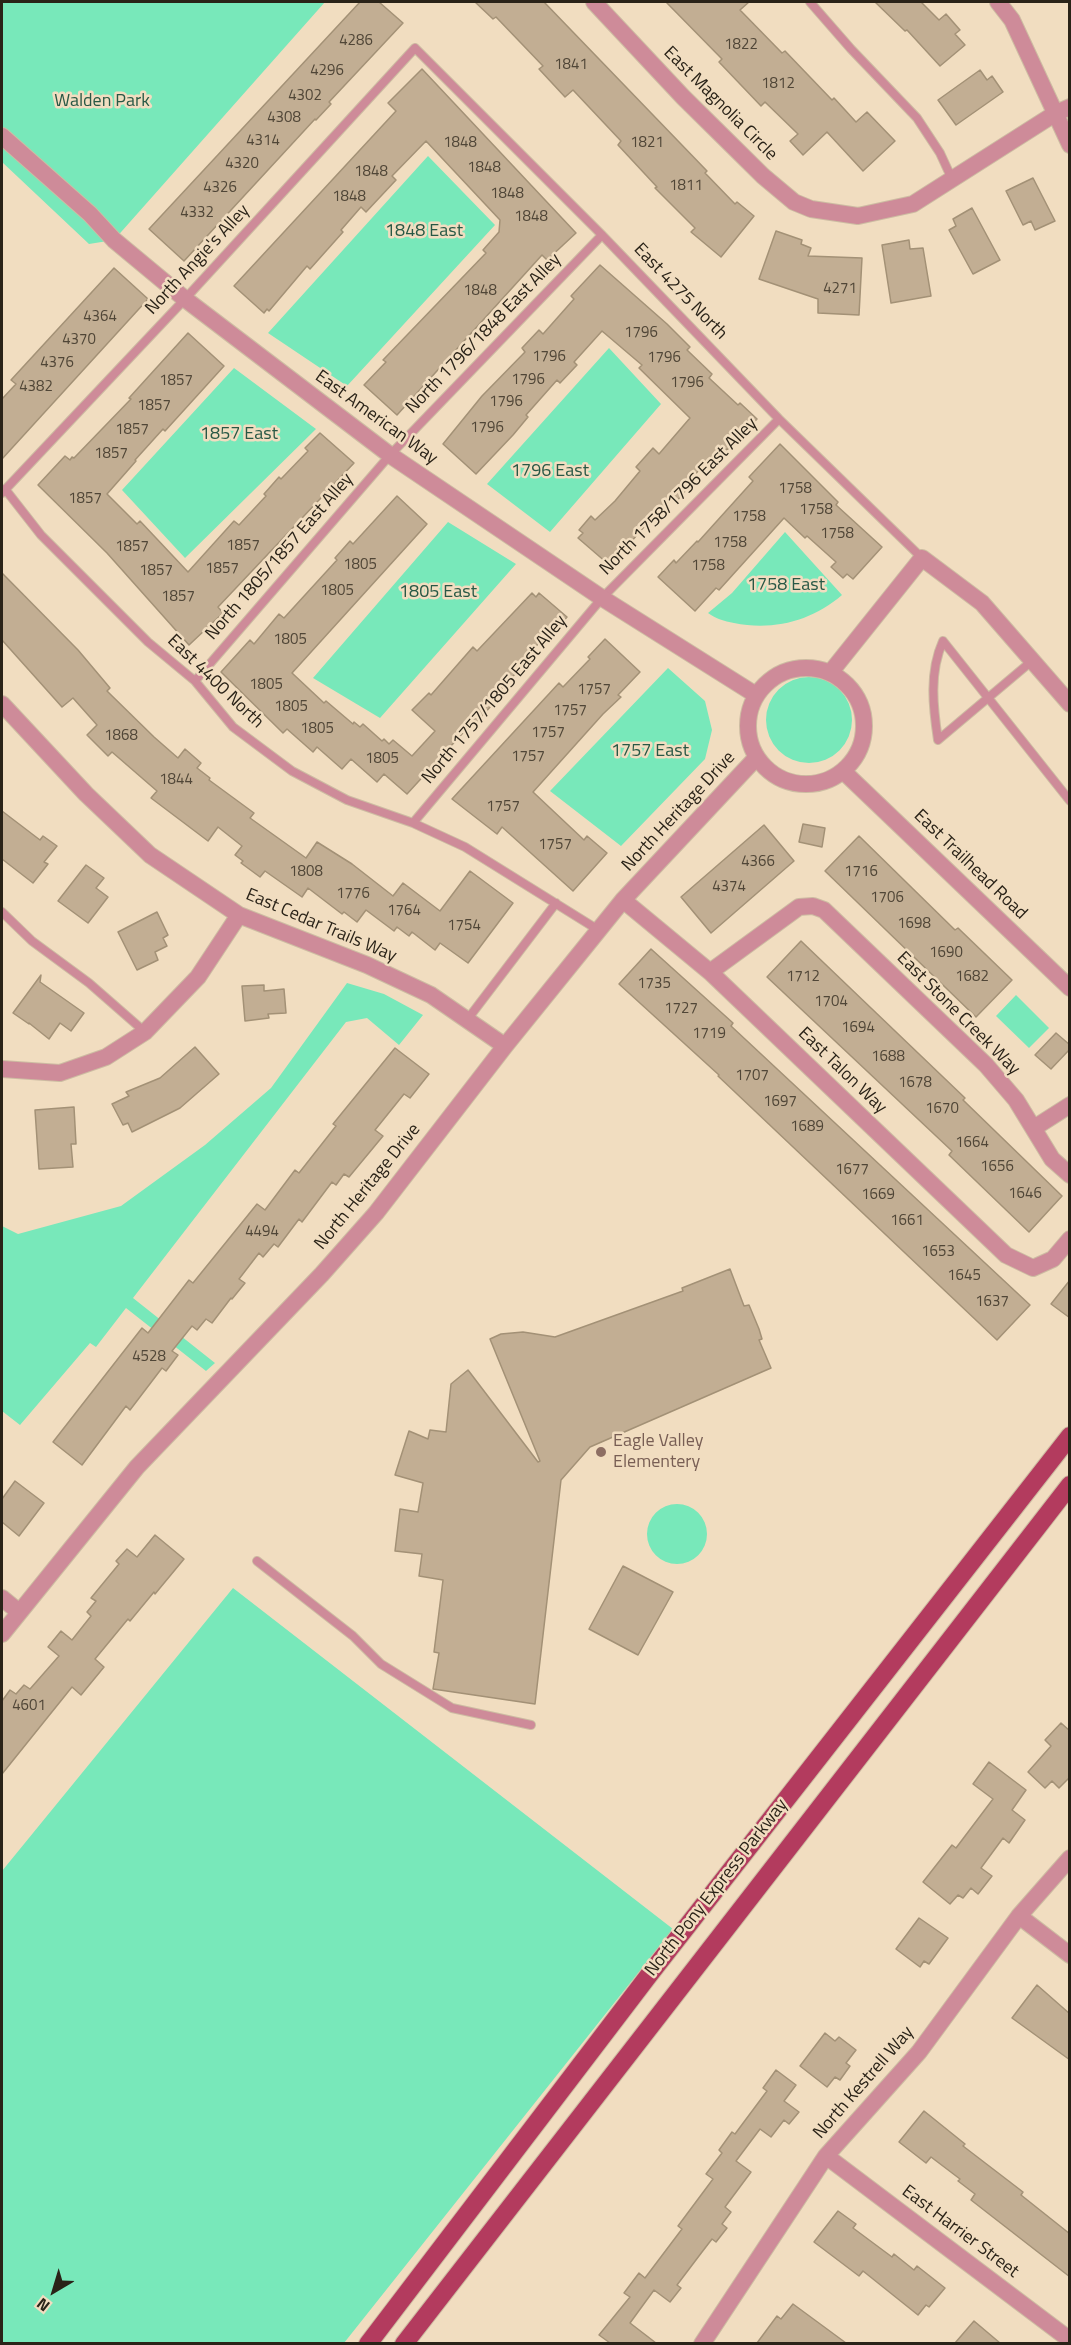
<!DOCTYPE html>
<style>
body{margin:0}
#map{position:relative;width:1071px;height:2345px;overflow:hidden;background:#f1ddc0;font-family:"Titillium Web",sans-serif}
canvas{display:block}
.frame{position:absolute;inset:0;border:3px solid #2a2318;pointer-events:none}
.north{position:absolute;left:24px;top:2261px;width:60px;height:60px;-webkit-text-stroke:4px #f1ddc0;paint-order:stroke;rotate:218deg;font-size:16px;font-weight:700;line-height:24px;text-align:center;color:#2a2318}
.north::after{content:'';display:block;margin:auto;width:21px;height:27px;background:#2a2318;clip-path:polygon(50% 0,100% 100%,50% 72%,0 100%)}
</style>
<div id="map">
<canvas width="1071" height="2345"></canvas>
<div class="frame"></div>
<div class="north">N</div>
</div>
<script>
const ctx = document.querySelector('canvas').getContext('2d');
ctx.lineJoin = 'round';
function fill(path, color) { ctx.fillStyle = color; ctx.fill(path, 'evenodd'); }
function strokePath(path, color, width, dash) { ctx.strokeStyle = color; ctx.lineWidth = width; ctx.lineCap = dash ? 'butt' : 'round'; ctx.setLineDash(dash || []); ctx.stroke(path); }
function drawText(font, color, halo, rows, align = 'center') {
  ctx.font = font + ' "Titillium Web",sans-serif'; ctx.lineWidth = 5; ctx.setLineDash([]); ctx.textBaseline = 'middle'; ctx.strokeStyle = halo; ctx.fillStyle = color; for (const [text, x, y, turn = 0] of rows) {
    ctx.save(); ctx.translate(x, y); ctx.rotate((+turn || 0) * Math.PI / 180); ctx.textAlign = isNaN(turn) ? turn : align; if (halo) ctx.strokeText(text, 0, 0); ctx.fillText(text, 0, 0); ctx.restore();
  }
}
const green = new Path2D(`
 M2,2H325L114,240L89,244L2,162Z
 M428,156L495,225L347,386L268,333Z
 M609,348L661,404L550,532L487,484Z
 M234,368L316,429L185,558L122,490Z
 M448,522L516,564L380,718L313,678Z
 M785,532L842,595C812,621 773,631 734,623C724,621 716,619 708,613L732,593Z
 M668,668L705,701L712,730L705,759L621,846L550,791Z
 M766 720a43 43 0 1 1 86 0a43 43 0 1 1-86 0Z
 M347,983L384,994L423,1015L399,1045L367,1018L346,1022L133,1298L215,1363L206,1371L126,1308L96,1347L90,1343L20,1425L2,1411V1226L18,1234L121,1206L205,1145L271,1088Z
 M1016,995L1049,1028L1029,1048L996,1016Z
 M647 1534a30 30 0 1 1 60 0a30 30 0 1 1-60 0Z
 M233,1588L673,1929L344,2343H2V1871Z`);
const building = new Path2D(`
 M360,2H379L403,23L329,102L331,104L316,120L315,119L184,261L149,229Z
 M475,2H544L707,171L705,173L735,204L737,202L754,216L721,257L691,232L695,228L655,188L657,187L618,145L621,141L573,90L565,97L539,69L543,66L496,17L493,19Z
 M666,2H749L740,10L782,53L785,51L832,100L834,98L856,122L867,112L895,141L863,171L827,132L803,155L790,141L798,134L765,102L761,106L719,62L722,59Z
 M875,2H921L939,20L946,14L960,30L955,34L965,45L940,66L907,30L905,31Z
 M422,69L576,233L547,260L542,255L397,415L364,385L386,362L383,360L486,253L483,250L499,232L500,220L426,141L392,176L396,180L366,212L361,207L341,230L343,232L310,269L307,266L269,311L267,309L264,313L234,286L396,111L388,103Z
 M980,70L987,80L992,76L1003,92L956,125L938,100Z
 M1033,178L1055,221L1035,230L1031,221L1023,225L1006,191Z
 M972,208L1000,260L973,274L949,230L956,226L953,219Z
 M776,231L802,240L801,244L811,248L808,256L862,258L859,315L818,313V299L759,279Z
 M909,240L910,249L923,248L931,296L891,303L882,245Z
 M600,265L667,324L690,347L687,350L712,374L709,378L738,405L740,403L757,419L727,450L722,445L689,481L692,483L676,502L672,498L652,521L650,520L630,543L627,540L607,563L578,538L583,533L579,530L591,516L595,520L615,501L640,471L636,467L653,448L659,454L690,418L639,368L642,365L602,331L574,362L577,365L560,383L557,380L526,415L528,417L513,435L476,474L443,444L482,396L525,352L522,348L539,330L543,334L574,299L571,296Z
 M114,268L148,299L2,459V399L16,384L11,380Z
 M188,333L224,366L165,431L163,429L135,460L136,461L107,494L137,524L140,521L188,572L234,521L239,525L266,496L264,494L279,477L281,479L308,451L305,448L320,433L354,463L218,607L223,613L189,645L107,553L38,485L65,456L70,460L72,457L74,458L131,399L129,398Z
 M780,444L838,502L836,505L882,547L853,579L847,574L843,578L831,567L836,562L807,536L805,538L784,518L719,590L716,588L695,611L658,577L674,560L676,563L697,541L698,542L753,481L749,477Z
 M397,496L427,524L292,673L324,703L326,701L353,724L354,722L360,727L363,724L382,741L384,739L389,744L393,740L412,756L435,731L412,710L429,693L431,695L473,647L477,651L532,593L536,597L539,593L567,617L553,633L550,631L526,657L529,659L488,703L491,706L474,725L472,723L407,794L384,774L377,782L351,759L342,769L317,747L313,752L287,729L283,733L221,672L250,640L254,644L279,614L284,618L337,560L335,558L350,541L353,544Z
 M2,573L78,650L110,688L107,691L154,737L178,758L185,749L201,763L197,768L210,778L209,780L254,813L250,818L306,858L317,842L352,864L393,896L403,883L440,911L470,871L513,903L468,963L440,943L435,950L412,932L409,936L397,927L394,931L366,910L357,922L344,912L342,914L308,888L302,897L265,871L260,877L241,863L243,861L235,855L242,846L218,827L208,841L151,798L157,791L112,752L108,756L87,735L97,725L73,698L62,707L2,640Z
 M605,639L640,672L618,695L621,697L603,714L533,792L584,840L587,836L607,853L573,891L502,827L497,834L452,799L559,683L563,687L590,659L588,657Z
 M2,811L40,840L43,836L57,846L44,862L48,864L33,883L2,859Z
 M803,824L825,828L822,847L799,842Z
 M764,825L794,861L711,933L681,897Z
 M859,836L955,930L958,928L1012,980L976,1017L825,871Z
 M86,865L104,878L96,888L108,897L88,923L58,901Z
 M157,912L168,935L163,938L167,946L155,952L158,960L137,970L118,932Z
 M801,941L965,1098L963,1100L1062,1196L1029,1232L949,1155L952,1151L767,977Z
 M651,949L733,1023L731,1026L1030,1305L997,1340L718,1076L719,1075L619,984Z
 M41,975L40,982L84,1013L71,1031L60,1023L49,1039L29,1023V1024L13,1013Z
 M264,985V991L284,989L286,1013L268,1014L269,1018L245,1021L242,986Z
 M1056,1033L1070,1045V1049L1051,1069L1035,1055Z
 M195,1047L219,1074L180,1108L132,1132L128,1123L123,1125L112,1104L129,1096L126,1092L160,1078Z
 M395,1048L429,1074L410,1098L404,1094L375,1130L383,1136L349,1177L344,1174L336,1185L332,1182L302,1222L299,1219L278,1247L274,1244L263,1257L259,1253L239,1279L245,1283L232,1299L231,1298L212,1323L206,1319L197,1330L192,1326L172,1351L178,1355L166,1371L162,1368L130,1410L126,1406L82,1465L53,1442L142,1328L148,1333L189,1280L193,1283L257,1204L265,1210L295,1170L299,1173L336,1126L333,1124Z
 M74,1107L76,1144H71L73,1167L39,1169L35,1110Z
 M730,1269L744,1306L749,1305L759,1329L762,1339L759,1340L771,1368L590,1447L561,1480L535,1704L433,1689L439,1653L434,1652L443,1580L419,1576L422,1554L395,1551L400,1509L418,1512L423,1483L395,1475L409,1431L428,1439L430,1430L446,1432L451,1384L468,1370L538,1462L540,1461L490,1339L501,1334L523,1332L555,1337L683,1291L682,1288Z
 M1070,1280V1318L1051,1304Z
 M15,1481L44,1503L19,1536L2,1522V1499Z
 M155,1535L184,1559L155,1594L154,1592L130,1621L128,1619L95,1659L104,1667L81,1695L72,1687L2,1774V1701L10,1690L16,1694L24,1685L30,1689L59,1656L48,1647L61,1631L72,1640L91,1616L87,1612L96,1601L91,1598L119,1564L116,1561L127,1549L137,1557Z
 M623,1566L673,1592L638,1655L589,1629Z
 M1061,1723L1070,1731V1777L1059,1788L1052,1781L1045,1788L1028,1772L1051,1746L1045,1740Z
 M989,1762L1026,1790L1012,1810L1025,1820L1009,1843L1003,1838L981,1868L992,1876L978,1894L971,1888L963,1898L958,1895L950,1904L923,1882L952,1845L956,1848L993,1799L973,1784Z
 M919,1918L948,1938L929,1964L924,1961L920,1967L896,1949Z
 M1037,1985L1070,2014V2060L1012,2018Z
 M825,2033L835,2041L839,2037L856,2050L846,2063L850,2066L840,2080L835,2077L827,2087L800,2066Z
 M776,2070L796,2085L784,2101L799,2112L789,2124L784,2120L771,2137L760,2129L736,2161L751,2172L725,2207L731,2212L722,2224L727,2228L716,2242L712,2239L702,2252L677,2285L681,2288L670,2302L654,2290L630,2323L656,2343H610L599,2335L630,2297L624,2293L639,2273L645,2278L682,2229L678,2226L713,2179L706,2174L722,2153L719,2150L732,2132L735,2134L767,2091L763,2088Z
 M924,2111L965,2144L963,2146L1023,2192L1021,2195L1070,2234V2277L971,2200L975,2194L958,2181L960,2179L931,2157L926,2163L899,2142Z
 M838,2211L856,2224L853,2228L892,2257L894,2254L914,2270L917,2266L945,2288L929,2307L926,2305L918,2315L863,2271L859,2276L814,2242Z
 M793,2304L846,2343H757L777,2316L781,2319Z
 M974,2321L1000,2343H955Z`);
const lane = new Path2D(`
 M810,2L851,49L917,118L940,153L952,179
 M5,489L41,535L148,642L195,681L233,727L292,771L347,800L413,823L465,847L600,931
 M2,493L185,299L415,48L602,235L779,419L922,558
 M1033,660L938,740C933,707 929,672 943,641L1070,801
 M195,681L390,455L602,235
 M413,823L602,598L779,419
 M2,912L32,941L89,983L145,1032
 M467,1020L556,903
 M257,1561L353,1636L381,1664L452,1708L531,1725`);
const street = new Path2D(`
 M594,2L683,97L763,176L794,202L811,209L858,216L913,204L1056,113L1070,107
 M998,2L1012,20L1070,145
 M2,136L90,214L114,240L185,299L390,455L602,598L756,695
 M748 726a58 58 0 1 1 116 0a58 58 0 1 1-116 0Z
 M830,673L922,558L982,603L1070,704
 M2,704L86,794L150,855L239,915L367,965L431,995L505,1046
 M843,771L1070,988
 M623,900L710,972L1006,1255L1033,1268L1053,1259L1070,1239
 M710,972L799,907L813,906L824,910L986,1065L1016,1100L1052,1159L1070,1175
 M2,1069L60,1073L106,1057L145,1032L198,977L239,915
 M1034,1128L1070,1105
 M2,1598L19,1612
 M2,1634L137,1467L322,1274L376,1213L505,1046L623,900L756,758
 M1019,1916L1070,1955
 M826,2156L1070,2340
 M702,2344L826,2156L919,2052L1019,1916L1070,1858`);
const primary = new Path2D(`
 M368,2344L649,1975L1070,1436
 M404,2344L1070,1485`);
const markers = [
 [601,1452,6,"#8d6e63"]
];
const numberNames = [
 ["4286",356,41],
 ["1822",741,45],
 ["1841",571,65],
 ["4296",327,71],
 ["1812",778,84],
 ["4302",305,96],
 ["4308",284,118],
 ["4314",263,141],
 ["1848",460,143],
 ["1821",647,143],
 ["4320",242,164],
 ["1848",484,168],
 ["1848",371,172],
 ["1811",686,186],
 ["4326",220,188],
 ["1848",507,194],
 ["1848",349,197],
 ["4332",197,213],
 ["1848",531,217],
 ["4271",840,289],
 ["1848",480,291],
 ["4364",100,317],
 ["1796",641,333],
 ["4370",79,340],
 ["1796",549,357],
 ["1796",664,358],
 ["4376",57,363],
 ["1796",528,380],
 ["1857",176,381],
 ["1796",687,383],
 ["4382",36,387],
 ["1796",506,402],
 ["1857",154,406],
 ["1796",487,428],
 ["1857",132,430],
 ["1857",111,454],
 ["1758",795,489],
 ["1857",85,499],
 ["1758",816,510],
 ["1758",749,517],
 ["1758",837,534],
 ["1758",730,543],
 ["1857",243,546],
 ["1857",132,547],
 ["1805",360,565],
 ["1758",708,566],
 ["1857",222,569],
 ["1857",156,571],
 ["1805",337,591],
 ["1857",178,597],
 ["1805",290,640],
 ["1805",266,685],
 ["1757",594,690],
 ["1805",291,707],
 ["1757",570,711],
 ["1805",317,729],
 ["1757",548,733],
 ["1868",121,736],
 ["1757",528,757],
 ["1805",382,759],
 ["1844",176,780],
 ["1757",503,807],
 ["1757",555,845],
 ["4366",758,862],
 ["1808",306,872],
 ["1716",861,872],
 ["4374",729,887],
 ["1776",353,894],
 ["1706",887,898],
 ["1764",404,911],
 ["1698",914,924],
 ["1754",464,926],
 ["1690",946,953],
 ["1712",803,977],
 ["1682",972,977],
 ["1735",654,984],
 ["1704",831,1002],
 ["1727",681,1009],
 ["1694",858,1028],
 ["1719",709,1034],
 ["1688",888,1057],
 ["1707",752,1076],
 ["1678",915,1083],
 ["1697",780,1102],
 ["1670",942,1109],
 ["1689",807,1127],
 ["1664",972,1143],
 ["1656",997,1167],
 ["1677",852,1170],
 ["1646",1025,1194],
 ["1669",878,1195],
 ["1661",907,1221],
 ["4494",262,1232],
 ["1653",938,1252],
 ["1645",964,1276],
 ["1637",992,1302],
 ["4528",149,1357],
 ["4601",29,1706]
];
const parkNames = [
 ["Walden Park",102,102],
 ["1848 East",424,232],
 ["1857 East",239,435],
 ["1796 East",550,472],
 ["1758 East",786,586],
 ["1805 East",438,593],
 ["1757 East",650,752]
];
const streetNames = [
 ["East Magnolia Circle",720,104,45],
 ["North Angie's Alley",198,260,-47],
 ["East 4275 North",680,292,46],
 ["North 1796/1848 East Alley",484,334,-46],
 ["East American Way",376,418,36],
 ["North 1758/1796 East Alley",679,497,-45],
 ["North 1805/1857 East Alley",280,557,-49],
 ["East 4400 North",215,682,44],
 ["North 1757/1805 East Alley",495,700,-50],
 ["North Heritage Drive",679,812,-47],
 ["East Trailhead Road",970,865,44],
 ["East Cedar Trails Way",321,926,23],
 ["East Stone Creek Way",958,1014,45],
 ["East Talon Way",842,1071,44],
 ["North Heritage Drive",368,1187,-51],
 ["North Pony Express Parkway",717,1888,-52],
 ["North Kestrell Way",864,2083,-49],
 ["East Harrier Street",960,2232,37]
];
const educationNames = [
 ["Eagle Valley",613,1442],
 ["Elementery",613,1463]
];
fill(green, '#78e8ba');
fill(building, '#c2ae93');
strokePath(building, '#a39176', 1.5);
strokePath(lane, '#cdbca2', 10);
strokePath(street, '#cdbca2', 18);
strokePath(primary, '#cdbca2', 20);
strokePath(lane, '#ce8b99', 8);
strokePath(street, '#ce8b99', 16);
strokePath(primary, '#b33b5e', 18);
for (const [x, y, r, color] of markers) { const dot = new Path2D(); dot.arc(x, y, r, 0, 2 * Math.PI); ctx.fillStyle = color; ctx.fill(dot); strokePath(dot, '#f1ddc0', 2); }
drawText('15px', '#504637', null, numberNames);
drawText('18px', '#285845', '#f1ddc0', parkNames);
drawText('18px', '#2a2318', '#f1ddc0', streetNames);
drawText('18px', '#785e54', '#f1ddc0', educationNames, 'left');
</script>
